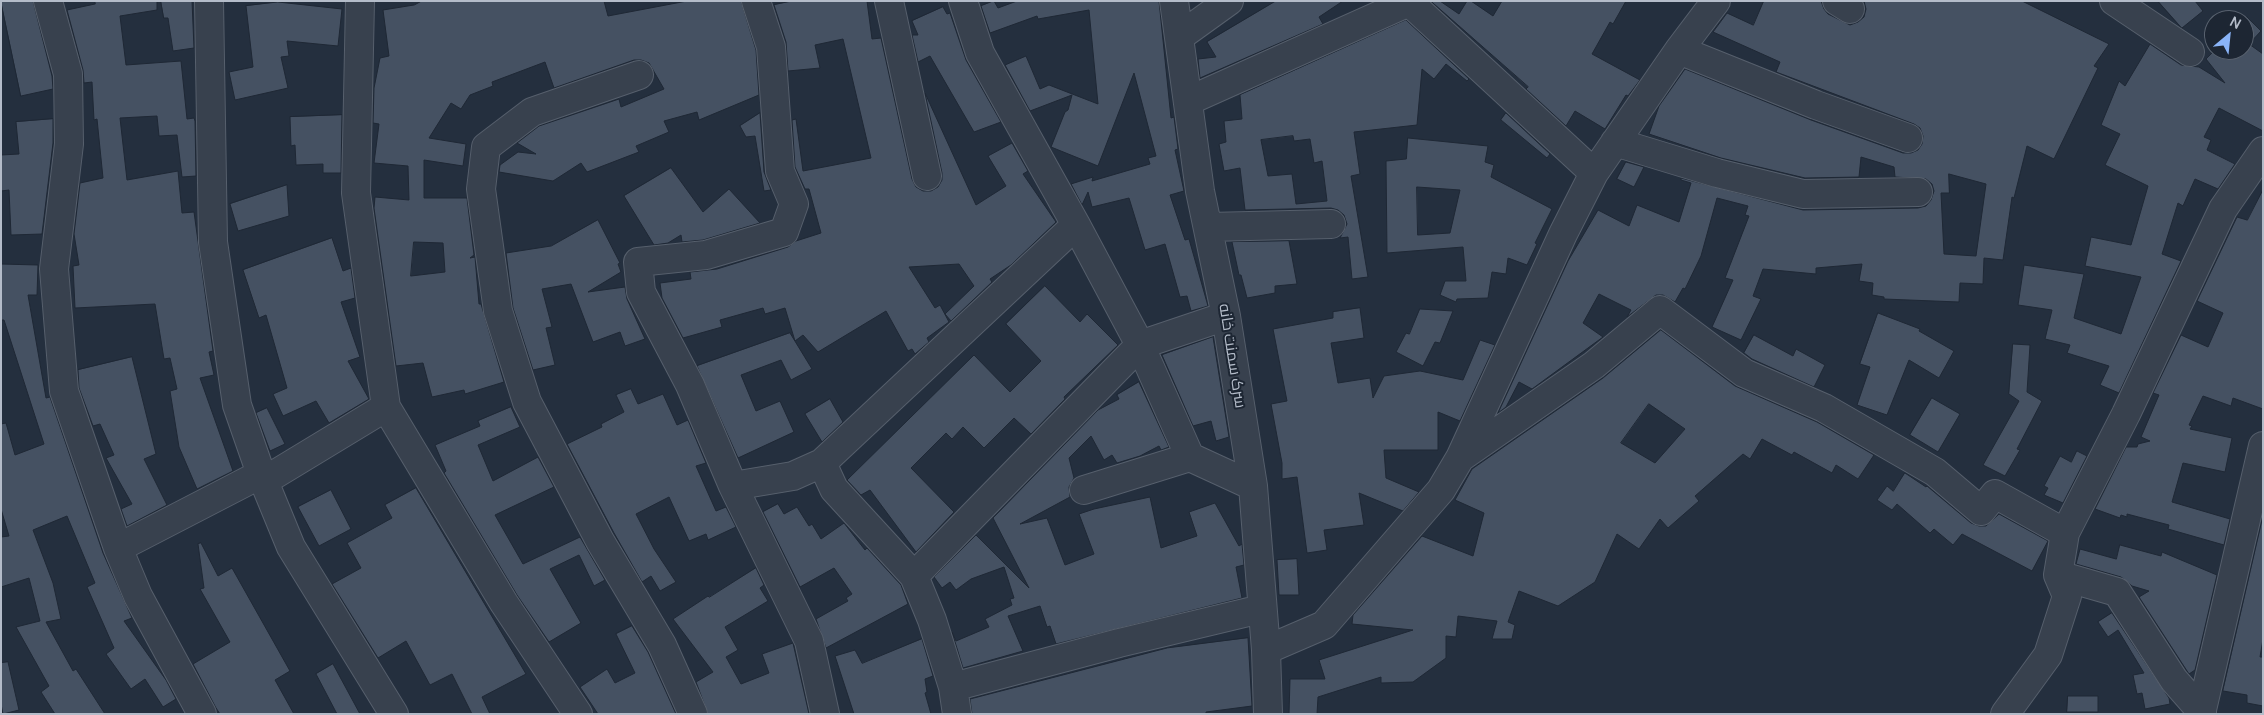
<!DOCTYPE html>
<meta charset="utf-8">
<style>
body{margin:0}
#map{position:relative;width:2264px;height:715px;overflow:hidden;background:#242f3e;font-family:Manrope,sans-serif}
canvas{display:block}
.frame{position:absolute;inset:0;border:2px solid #b4bcc9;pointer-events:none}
.north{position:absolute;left:2204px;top:10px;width:50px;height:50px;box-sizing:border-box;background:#1d2633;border:1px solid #59626f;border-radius:50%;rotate:28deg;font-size:14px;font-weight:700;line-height:20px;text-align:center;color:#b4bcc9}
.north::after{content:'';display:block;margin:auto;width:18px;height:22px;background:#8ab4f8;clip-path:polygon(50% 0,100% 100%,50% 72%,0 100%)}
</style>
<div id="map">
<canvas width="2264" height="715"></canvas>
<div class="frame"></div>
<div class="north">N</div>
</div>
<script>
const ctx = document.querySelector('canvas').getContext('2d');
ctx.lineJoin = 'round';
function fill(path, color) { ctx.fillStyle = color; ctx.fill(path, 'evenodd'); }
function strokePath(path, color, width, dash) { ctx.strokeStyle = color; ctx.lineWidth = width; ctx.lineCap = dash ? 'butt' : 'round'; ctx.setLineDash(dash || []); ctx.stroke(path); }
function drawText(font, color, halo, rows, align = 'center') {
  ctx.font = font + ' Manrope,Cairo,sans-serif'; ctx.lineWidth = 4; ctx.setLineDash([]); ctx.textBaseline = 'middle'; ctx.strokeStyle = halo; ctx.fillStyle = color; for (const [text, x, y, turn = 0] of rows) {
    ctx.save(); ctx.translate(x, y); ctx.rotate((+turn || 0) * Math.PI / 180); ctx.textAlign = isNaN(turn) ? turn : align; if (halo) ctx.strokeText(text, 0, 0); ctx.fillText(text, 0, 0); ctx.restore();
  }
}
const building = new Path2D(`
 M1,1H33L52,76L53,89L21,96Z
 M95,1H157V10L120,16L126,65L181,61L187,119L194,118L195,121L196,176L182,177L177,135L159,136L157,116L120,118L127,180L178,171L182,213L194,212L213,351L209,352L214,375L200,378L233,471L197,489L179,447L170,391L177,389L170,358L164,359L155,304L75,308L73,266L79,265L74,234L80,183L103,178L97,119L94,120L92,82L84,83L83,70L67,10L95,4Z
 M161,1H192L194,48L173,51L168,18H164Z
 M422,1H604L608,16L687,1H741L756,50L759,95L699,120L697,112L664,121L669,132L636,146L639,152L587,172L581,163L553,181L499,172L500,165L518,152L536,154L517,143L539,126L619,99L621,107L664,89L649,63L641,60H634L554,88L545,62L492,82L493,86L470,95L461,109L451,103L429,138L466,144L463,166L424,160V198H467L474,255L470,258L475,257L479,304H481L504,382L465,394L464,390L432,397L423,363L396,366L374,208L375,197L409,200L408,166L374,163L379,124L373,123L374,88L380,58L389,56L383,10L414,5ZM414,242L443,243L445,272L411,276Z
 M792,1H867L872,39L881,38L912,179L916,187L923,191H931L938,187L942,180V173L925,93L976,205L1006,186L988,156L1012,143L1028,171L1023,174L1056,222L1011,265L990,279L992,282L951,321L945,314L974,286L959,264L909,267L935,308L940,305L949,322L927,338L929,342L915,354L912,349L908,351L886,311L818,352L803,335L795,341L785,308L765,314L763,308L720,320L722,327L683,338L662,298L660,283L691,279L690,272L717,269L788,247L796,241L821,233L809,189H805L795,167L792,120L796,119L803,171L871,158L843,39L815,45L820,68L788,71L786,42L774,5Z
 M994,1L998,8L1017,1H1159L1171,118L1174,117L1178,149L1175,150L1184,191L1170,195L1185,240L1189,239L1208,306L1191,311L1187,296L1180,297L1165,244L1145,250L1129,198L1092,207L1088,192L1082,205L1071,184L1093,177L1092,181L1150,164L1148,158L1156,156L1134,73L1098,166L1051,147L1065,112L1068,110L1072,95L1030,111L1005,65L1026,56L1040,89L1049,85L1098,104L1089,10L1038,19L1037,16L990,33L981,6Z
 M1276,1H1343L1319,17L1323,24L1200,78L1198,59L1216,57L1207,42Z
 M1431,1H1440L1459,14L1467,1H1471L1493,16L1502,1H1626L1613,24L1610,22L1592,54L1640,80L1628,96L1626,95L1605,129L1575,111L1566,126L1526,89L1528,87Z
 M1764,1H1821L1824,9L1828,14L1850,25L1858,22L1864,17L1866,9L1864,1H2022L2109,44L2094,66L2098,68L2054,159L2027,146L2014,198L2012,197L2003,260L1984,258L1983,284L1960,283L1959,302L1884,299V297L1872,295L1873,283L1859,281L1862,264L1816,268V274L1763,269L1753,296L1761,299L1741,340L1712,327L1733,280L1725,278L1749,216L1745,215L1748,206L1717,198L1701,256L1685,289L1683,288L1675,302L1663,295H1656L1627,317L1631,310L1599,294L1583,323L1603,337L1532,389L1519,382L1506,407L1498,413L1568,261L1598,210L1629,226L1637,205L1679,222L1691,183L1681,180V178L1803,210L1918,208L1926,206L1931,200L1934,191L1932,184L1926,179L1895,177L1894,167L1861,157L1859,177L1805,178L1721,158L1649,134L1659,106L1685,69L1811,120L1903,153H1911L1918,150L1922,144L1923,136L1920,128L1914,124L1776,72L1780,62L1713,32L1727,13L1753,25ZM1949,174L1986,184L1976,256L1944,254L1941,193H1949Z
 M2158,1H2195L2203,11L2182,28Z
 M278,2L342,9L338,46L287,41L289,56L281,57L288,88L235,100L229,72L253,67L246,6Z
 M943,7L947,14L950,13L966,60L1001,122L974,132L930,56L918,62L912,35H918L912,21Z
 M2247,17L2261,31L2249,44L2263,54V131L2219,108L2204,137L2211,140L2207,150L2235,164L2218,189L2195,179L2183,206L2178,203L2162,254L2181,261L2119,393L2100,385L2109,366L2067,353L2070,345L2045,339L2052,310L2018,305L2024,265L2084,274L2074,318L2121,334L2141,277L2085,266L2091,237L2131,245L2148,186L2105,165L2120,134L2101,125L2119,81L2125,86L2150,44L2181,65L2199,67L2225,83L2206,59L2215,50H2244V20Z
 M1406,20L1469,79L1467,81L1446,64L1434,79L1422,69L1417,125L1354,132L1360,174L1351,176L1368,277L1352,279L1348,237L1340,238L1347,224L1344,215L1338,210L1331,208L1245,210L1240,168L1224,171L1219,144L1226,142L1224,121L1242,119L1240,95ZM1293,136L1294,141L1310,139L1314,163L1322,161L1327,201L1296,204L1292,174L1268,176L1261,140Z
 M760,113L764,172L771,190L764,191L755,136L746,137L740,126Z
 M1506,113L1550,154L1547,158L1501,120Z
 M342,115L341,173H323V164L296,165L295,145L291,146L290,117Z
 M53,119V143L42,234L11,235L9,190L1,191V155L19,154L16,122Z
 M1408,138L1488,146L1485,162L1494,165L1491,177L1552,209L1535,243L1537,244L1527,265L1508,258L1506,274L1492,272L1488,298L1457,299L1456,302L1440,295L1445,281H1466L1463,247L1387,253L1386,161L1406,159ZM1417,187L1460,190L1450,233L1418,235Z
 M1626,162L1644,167L1634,187L1617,179Z
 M671,168L703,212L729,189L760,223L703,240L682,242L681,235L668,243L654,245L624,196Z
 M287,185L289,216L238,231L230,204Z
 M2263,190V409L2233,398L2231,406L2203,396L2189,425L2192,426L2190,429L2232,438L2225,472L2183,463L2172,502L2230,519L2224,545L2168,529L2169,525L2127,514V517L2121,515L2120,518L2095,509L2126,447H2137L2138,444L2150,441L2141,437L2159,395L2153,393L2181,335L2208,347L2223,313L2197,301L2237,217L2247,220Z
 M598,220L620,263L618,264L621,272L588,292L625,287L627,299L645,339L625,346L620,332L593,342L571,284L542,289L552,327L546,328L555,365L533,370L513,308L506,253L551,246Z
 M332,238L343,271L351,268L355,298L341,302L360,357L348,361L369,399L329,423L316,401L283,416L273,394L287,388L266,315L259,318L243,270Z
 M1289,241L1297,284L1275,286V293L1247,298L1241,275H1239L1232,242Z
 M1,264L38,265L37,295H28L46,398L50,397L103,553L132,618L124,621L166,680L176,699L163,707L145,679L131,689L106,654L114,648L87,587L95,583L67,516L33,530L53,583L61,619L46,622L73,671L76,669L105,714H55L41,692L49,686L16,627L40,621L29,578L1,587V537L9,536L1,509V424L6,423L15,455L44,444L4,320H1Z
 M1045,286L1080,322L1087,314L1118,345L1064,397L1065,399L1031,434L1014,418L984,448L963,427L952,439L946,433L911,468L954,512L916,552L870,490L861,495L847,480L974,355L1010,392L1041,361L1006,324Z
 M1360,308L1364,338L1331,343L1338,383L1370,378L1373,398L1384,376L1420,371L1463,380L1480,340L1495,345L1460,421L1438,412V450H1384L1386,478L1419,492L1403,511L1359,493L1364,525L1324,530L1327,550L1307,553L1297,477L1282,479V463L1271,404L1287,401L1273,329L1333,318V312Z
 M1420,309L1453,311L1440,343L1435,342L1423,366L1396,352L1406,333L1409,334Z
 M1878,313L1920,329L1919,331L1954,351L1939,378L1909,360L1887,415L1857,405L1870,367L1860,364Z
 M1661,330L1735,386L1817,422L1874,455L1858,479L1836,465L1832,473L1794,452L1792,455L1762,439L1750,459L1743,454L1695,496L1699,501L1668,528L1660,519L1639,549L1617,534L1595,582L1558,606L1519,591L1508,622L1515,625L1512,639H1492L1497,621L1458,616L1456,637L1446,636V658L1413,682L1381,683V677L1318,697L1317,714H1289L1290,679H1325L1319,660L1413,630L1352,624L1353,615L1422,536L1473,556L1484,513L1455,500L1472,469L1603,378ZM1649,404L1685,429L1655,463L1621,443Z
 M790,333L812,369L791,380L781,360L741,375L756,411L780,401L794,432L738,458L697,366Z
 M1754,335L1793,356L1796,349L1825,365L1814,387L1752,359L1744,353Z
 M1213,337L1229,437L1216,441L1211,421L1193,426L1162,355Z
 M2013,344L2030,345L2027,392L2042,401L2017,449L2020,450L2005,476L1983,465L2019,401L2009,394Z
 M132,357L156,454L144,459L167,505L127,526L121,509L132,504L106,458L114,455L100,424L93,426L79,388L78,370Z
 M1139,382L1169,447L1161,450L1159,446L1140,456L1117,463L1112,455L1104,460L1091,436L1069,458L1074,478L1069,487L1070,497L1020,524L1047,518L1065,565L1094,554L1079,514L1094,509L1150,497L1161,548L1197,536L1189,512L1215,503L1239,546L1242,544L1244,565L1236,567L1242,598L1056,644L1050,626L1047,627L1040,606L1008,616L1023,651L963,668L952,632L956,641L989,627L985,619L1012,605L1010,599L1014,598L1004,567L971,579L956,590L950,582L942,588L934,577L976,535L1029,588L993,518L1098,410L1119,399L1117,395Z
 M631,389L638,404L663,394L677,425L688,420L706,463L696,466L716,511L726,507L736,527L708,540L706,534L689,541L669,497L636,514L654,549L676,582L660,591L651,576L642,582L614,533L567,444L602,427L601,424L624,412L616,395Z
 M1932,398L1960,414L1938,452L1910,435Z
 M830,399L843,422L822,442L805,414Z
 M511,407L520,427L478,445L493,481L538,457L554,487L495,515L523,564L580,537L605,580L594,586L579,555L550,569L581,623L549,642L517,595L444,473L446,471L435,445L480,426L478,421Z
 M267,408L285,444L270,451L256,413Z
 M2077,451L2087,456L2063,503L2044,495L2048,488L2044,486L2060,456L2071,462Z
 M1905,473L1926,487L1927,486L1971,523L1979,526H1986L1999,514L2048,541L2032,571L1962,534L1953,545L1934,529L1930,533L1897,504L1892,510L1877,500L1887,486L1893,491Z
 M416,488L526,674L482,697L490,714H472L452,674L430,685L406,641L378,658L332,584L361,568L347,543L392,518L385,505Z
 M331,490L351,529L319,546L298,507Z
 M778,504L784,514L797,507L809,526L812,524L821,539L844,523L865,550L867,548L901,585L908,604L826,648L816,619L848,601L846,598L852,594L834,568L800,587L763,512Z
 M2263,516V639L2260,657H2263V706L2247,703V695L2223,691Z
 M201,543L218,576L232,568L290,671L275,680L294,714H220L216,708L193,664L230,642L200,589L204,588L198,544Z
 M2120,545L2161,556L2162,552L2217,575L2195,670L2189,674L2139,597L2149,591L2132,586L2121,577L2076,564L2080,549L2116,559Z
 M1297,559L1299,595H1279L1277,560Z
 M756,568L764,585L760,588L768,601L725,627L738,650L726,657L741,684L769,673L762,654L793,643L809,714H708L696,682L713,672L673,619L708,596L709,597Z
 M2112,613L2169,698L2170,704L2145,709L2142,693L2137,694L2133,675L2144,673L2118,630L2108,637L2098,622Z
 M632,626L648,652L676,714H598L580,687L607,669L615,683L635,673L616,634Z
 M1248,638L1252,706L1206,712V714H972L970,699L1167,648Z
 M922,639L933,676L925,679L927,692L925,693L931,714H854L835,656L855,650L862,663Z
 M8,662L19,710L3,714L1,704V663Z
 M333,664L360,714H337L316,674Z
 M2068,696H2098V712H2067Z`);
const minor = new Path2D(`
 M48,1L68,74L69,144L54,269L64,391L118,548L138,596L202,714
 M209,1L213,242L237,405L261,474L291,547L394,714
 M360,1L356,193L386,407L504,603L578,714
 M756,1L771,47L780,171L794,204L784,232L706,255L638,262L641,292L690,385L733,486L809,641L825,714
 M889,1L927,176
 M963,1L980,53L1076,225L1140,345L1190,457L1253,486
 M1174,1L1200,191L1226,316L1253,486L1266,650L1268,714
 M1837,1L1850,9
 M2114,1L2190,52
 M1179,37L1229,1
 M1679,50L1816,105L1908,138
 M639,75L532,112L486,147L481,189L498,311L527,402L600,541L662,645L693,714
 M1188,101L1409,2L1594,173
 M1615,142L1717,173L1803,194L1918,192
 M1209,227L1331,224
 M1460,458L1594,365L1660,310L1744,373L1824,408L1935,472L1981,511L1995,494L2065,533
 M822,463L834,489L914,576L932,620L953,687L957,714
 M264,481L386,407
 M733,486L793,476L822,463L1076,225
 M1084,490L1190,457
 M118,548L261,474
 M2058,575L2117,592L2174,680L2202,712
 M914,576L1140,345L1226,316
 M1266,650L1324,625L1441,490L1460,458L1563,234L1594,173L1679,50L1716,1
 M953,687L1119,643L1261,609
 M2005,714L2048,655L2067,596L2058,575L2065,533L2126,414L2223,209L2263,151
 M2201,714L2263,446`);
const streetNames = [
 ["سرک سمنت خانه",1232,356,81]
];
fill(building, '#455162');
strokePath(building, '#1f2835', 1);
strokePath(minor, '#565f6c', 30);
strokePath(minor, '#38414e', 28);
drawText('16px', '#b4bcc9', '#1d2633', streetNames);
</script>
